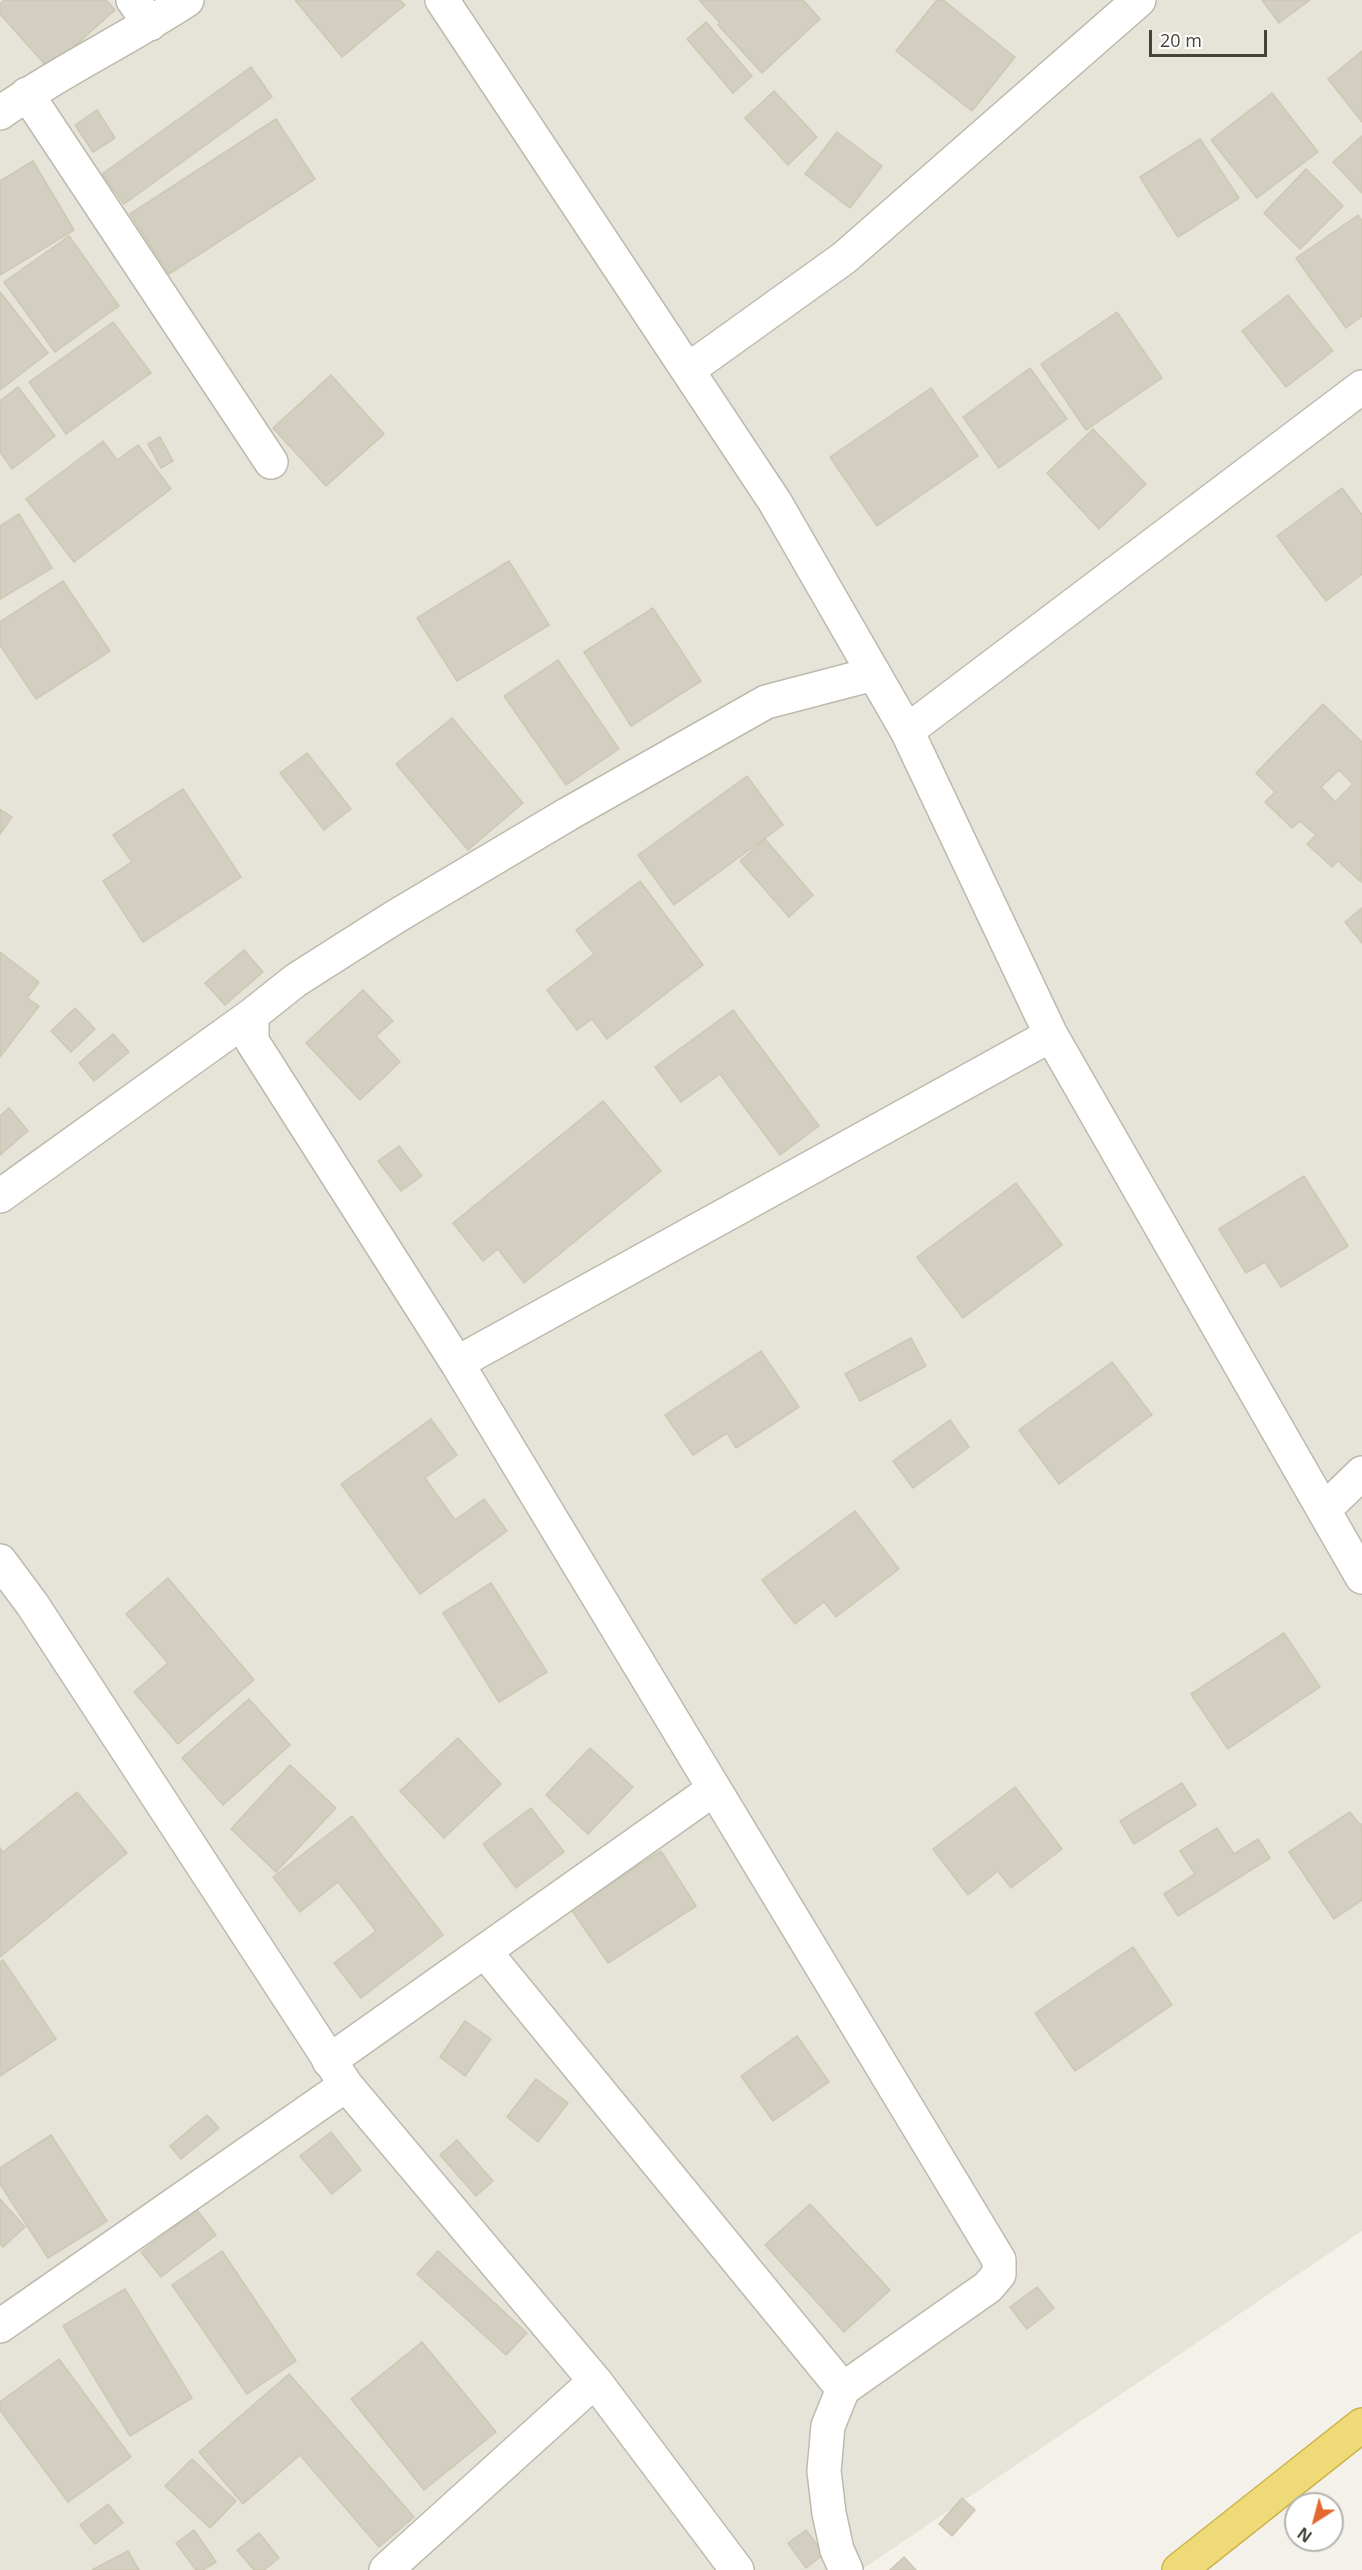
<!DOCTYPE html>
<style>
body{margin:0}
#map{position:relative;width:1362px;height:2570px;overflow:hidden;background:#f3f1e9;font-family:"Open Sans",sans-serif}
canvas{display:block}
.north{position:absolute;left:1284px;top:2492px;width:60px;height:60px;box-sizing:border-box;background:#fff;border:2px solid #b5b4af;border-radius:50%;rotate:216deg;font-size:16px;font-weight:700;line-height:24px;text-align:center;color:#464338}
.north::after{content:'';display:block;margin:auto;width:21px;height:27px;background:#e36930;clip-path:polygon(50% 0,100% 100%,50% 72%,0 100%)}
.scale{position:absolute;left:1149px;top:30px;width:118px;height:27px;box-sizing:border-box;border:3px solid #464338;border-top:0;padding-left:8px;font-size:18px;line-height:21px;white-space:nowrap;color:#464338;-webkit-text-stroke:4px #fff;paint-order:stroke}
</style>
<div id="map">
<canvas width="1362" height="2570"></canvas>
<div class="north">N</div>
<div class="scale">20 m</div>
</div>
<script>
const ctx = document.querySelector('canvas').getContext('2d');
ctx.lineJoin = 'round';
function fill(path, color) { ctx.fillStyle = color; ctx.fill(path, 'evenodd'); }
function strokePath(path, color, width, dash) { ctx.strokeStyle = color; ctx.lineWidth = width; ctx.lineCap = dash ? 'butt' : 'round'; ctx.setLineDash(dash || []); ctx.stroke(path); }
const residential = new Path2D(`
 M0,0H1362V2231L861,2570H0Z`);
const building = new Path2D(`
 M4,0H106L115,10L49,69L0,14V4Z
 M295,0H400L405,5L342,57Z
 M699,0H803L820,19L762,73L718,25L720,23Z
 M937,0H943L1015,57L972,111L896,51Z
 M1262,0H1310L1279,23Z
 M706,22L752,76L733,93L687,39Z
 M1362,51V122L1328,79Z
 M251,67L272,97L124,204L102,174Z
 M774,91L817,137L788,165L745,118Z
 M1272,93L1318,152L1257,198L1211,140Z
 M97,110L115,138L93,152L75,125Z
 M276,119L315,179L169,274L130,214Z
 M837,132L882,166L850,208L805,174Z
 M1362,136V193L1333,162Z
 M1200,139L1239,198L1178,237L1140,177Z
 M33,161L74,230L0,275V181Z
 M1306,169L1343,206L1300,249L1264,213Z
 M1358,215L1362,221V316L1346,328L1296,258Z
 M69,236L119,306L55,352L4,282Z
 M0,292L48,353L0,390Z
 M1288,295L1333,351L1286,387L1242,331Z
 M1117,312L1162,378L1086,430L1041,364Z
 M113,322L151,373L66,434L29,382Z
 M1030,368L1067,419L999,468L963,417Z
 M331,375L384,434L326,486L273,428Z
 M18,387L55,436L12,469L0,452V401Z
 M931,388L978,456L877,526L830,457Z
 M1093,429L1146,484L1099,529L1047,473Z
 M160,437L173,461L161,468L148,444Z
 M103,441L117,460L138,445L171,489L74,562L26,499Z
 M1342,488L1362,515V574L1326,601L1277,536Z
 M19,514L52,568L0,599V526Z
 M509,561L549,625L457,681L417,618Z
 M63,581L110,651L36,699L0,645V622Z
 M653,608L701,681L631,726L584,652Z
 M558,660L619,749L566,785L504,696Z
 M1323,704L1362,742L1361,882L1338,861L1332,867L1307,844L1316,835L1300,821L1292,828L1265,802L1275,792L1256,773ZM1339,770L1353,784L1335,802L1321,787Z
 M452,718L523,803L468,850L396,764Z
 M307,753L351,809L324,830L280,773Z
 M747,776L783,825L674,905L638,855Z
 M183,789L241,877L143,942L103,881L132,862L113,835Z
 M0,809L12,817L0,834Z
 M765,839L813,895L789,917L740,861Z
 M640,881L703,965L607,1039L592,1019L577,1030L547,990L594,954L576,930Z
 M1362,908V943L1345,922Z
 M244,950L263,972L225,1005L205,983Z
 M0,952L39,982L27,998L39,1006L0,1057Z
 M363,990L393,1021L376,1036L400,1062L360,1100L306,1043Z
 M75,1008L95,1029L71,1052L51,1031Z
 M733,1010L819,1126L780,1155L720,1074L681,1102L655,1067Z
 M113,1034L129,1052L94,1081L79,1063Z
 M603,1101L661,1171L524,1283L498,1249L483,1261L453,1223Z
 M9,1108L28,1131L0,1155V1116Z
 M399,1146L422,1176L401,1191L378,1161Z
 M1304,1176L1348,1246L1281,1287L1265,1262L1246,1273L1219,1229Z
 M1016,1183L1062,1245L963,1318L917,1257Z
 M911,1338L926,1366L860,1401L845,1374Z
 M761,1351L799,1407L736,1448L727,1433L693,1455L665,1415Z
 M1112,1362L1152,1415L1059,1484L1019,1430Z
 M431,1419L457,1455L425,1478L455,1520L484,1499L507,1531L420,1594L341,1484Z
 M950,1420L969,1447L913,1488L893,1461Z
 M855,1511L899,1569L836,1617L824,1602L795,1624L762,1580Z
 M168,1578L254,1680L178,1744L134,1692L168,1663L126,1614Z
 M491,1583L547,1672L499,1702L443,1613Z
 M1284,1633L1320,1687L1228,1749L1191,1694Z
 M249,1699L290,1745L223,1805L182,1758Z
 M458,1738L501,1784L444,1838L400,1791Z
 M590,1748L633,1787L588,1834L546,1795Z
 M290,1765L336,1808L276,1872L231,1829Z
 M1182,1783L1196,1805L1134,1844L1120,1821Z
 M1015,1787L1062,1849L1011,1888L998,1871L968,1895L933,1849Z
 M77,1792L127,1853L0,1957V1848L3,1852Z
 M531,1808L564,1852L516,1888L483,1844Z
 M1350,1812L1360,1825L1362,1824V1900L1334,1919L1289,1852Z
 M352,1816L443,1935L361,1998L334,1963L376,1931L338,1882L300,1912L273,1877Z
 M1217,1828L1234,1854L1258,1839L1270,1858L1178,1916L1164,1894L1195,1874L1180,1851Z
 M661,1851L696,1906L608,1963L571,1909Z
 M1133,1947L1172,2005L1075,2071L1035,2013Z
 M3,1960L56,2039L0,2076V1962Z
 M465,2021L491,2039L465,2076L440,2057Z
 M797,2036L829,2082L773,2121L741,2076Z
 M536,2079L568,2103L538,2142L507,2117Z
 M207,2115L219,2128L181,2159L170,2146Z
 M331,2132L361,2170L332,2194L300,2156Z
 M51,2135L107,2221L48,2258L0,2184V2168Z
 M457,2140L493,2181L476,2196L440,2155Z
 M0,2199L25,2227L3,2247L0,2244Z
 M810,2204L890,2290L844,2332L765,2245Z
 M197,2210L216,2235L161,2277L141,2252Z
 M222,2251L296,2361L247,2394L172,2285Z
 M438,2251L527,2333L506,2355L417,2274Z
 M1037,2287L1054,2308L1027,2329L1010,2307Z
 M125,2289L192,2398L130,2436L63,2326Z
 M422,2342L496,2432L424,2490L351,2399Z
 M59,2359L131,2457L68,2502L0,2410V2402Z
 M289,2374L414,2517L379,2547L300,2455L243,2504L199,2452Z
 M192,2459L236,2501L210,2528L165,2486Z
 M962,2498L975,2510L952,2536L939,2524Z
 M108,2504L123,2523L95,2544L80,2525Z
 M194,2530L216,2562L203,2570H196L176,2543Z
 M806,2530L824,2554L806,2568L788,2543Z
 M259,2533L279,2558L264,2570H254L237,2550Z
 M128,2551L139,2570H92Z
 M904,2557L916,2570H890Z`);
const minor = new Path2D(`
 M133,0L150,24
 M442,0L775,502L907,731L1051,1035L1362,1577
 M27,94L271,462
 M0,113C60,71 126,40 187,0
 M688,370L844,258L1139,0
 M907,731L1362,387
 M0,1196L252,1015
 M457,1363L1051,1035
 M1325,1509L1362,1473
 M0,1561L32,1604L346,2085L595,2381L737,2570
 M486,1953L843,2389
 M329,2061L714,1789
 M0,2326L346,2085
 M386,2570L595,2381
 M846,2570L837,2550L829,2513L824,2471L828,2426L843,2389L988,2287L999,2274V2260L457,1363L252,1041V1015L296,980L395,917L568,814L766,702L873,674`);
const highway = new Path2D(`
 M1179,2570L1362,2425`);
fill(residential, '#e6e4d8');
fill(building, '#d3cfc0');
strokePath(building, '#cdc7b4', 1.5);
strokePath(minor, '#bdbaad', 36);
strokePath(highway, '#cdb249', 36);
strokePath(minor, '#fff', 33);
strokePath(highway, '#eedb78', 33);
</script>
